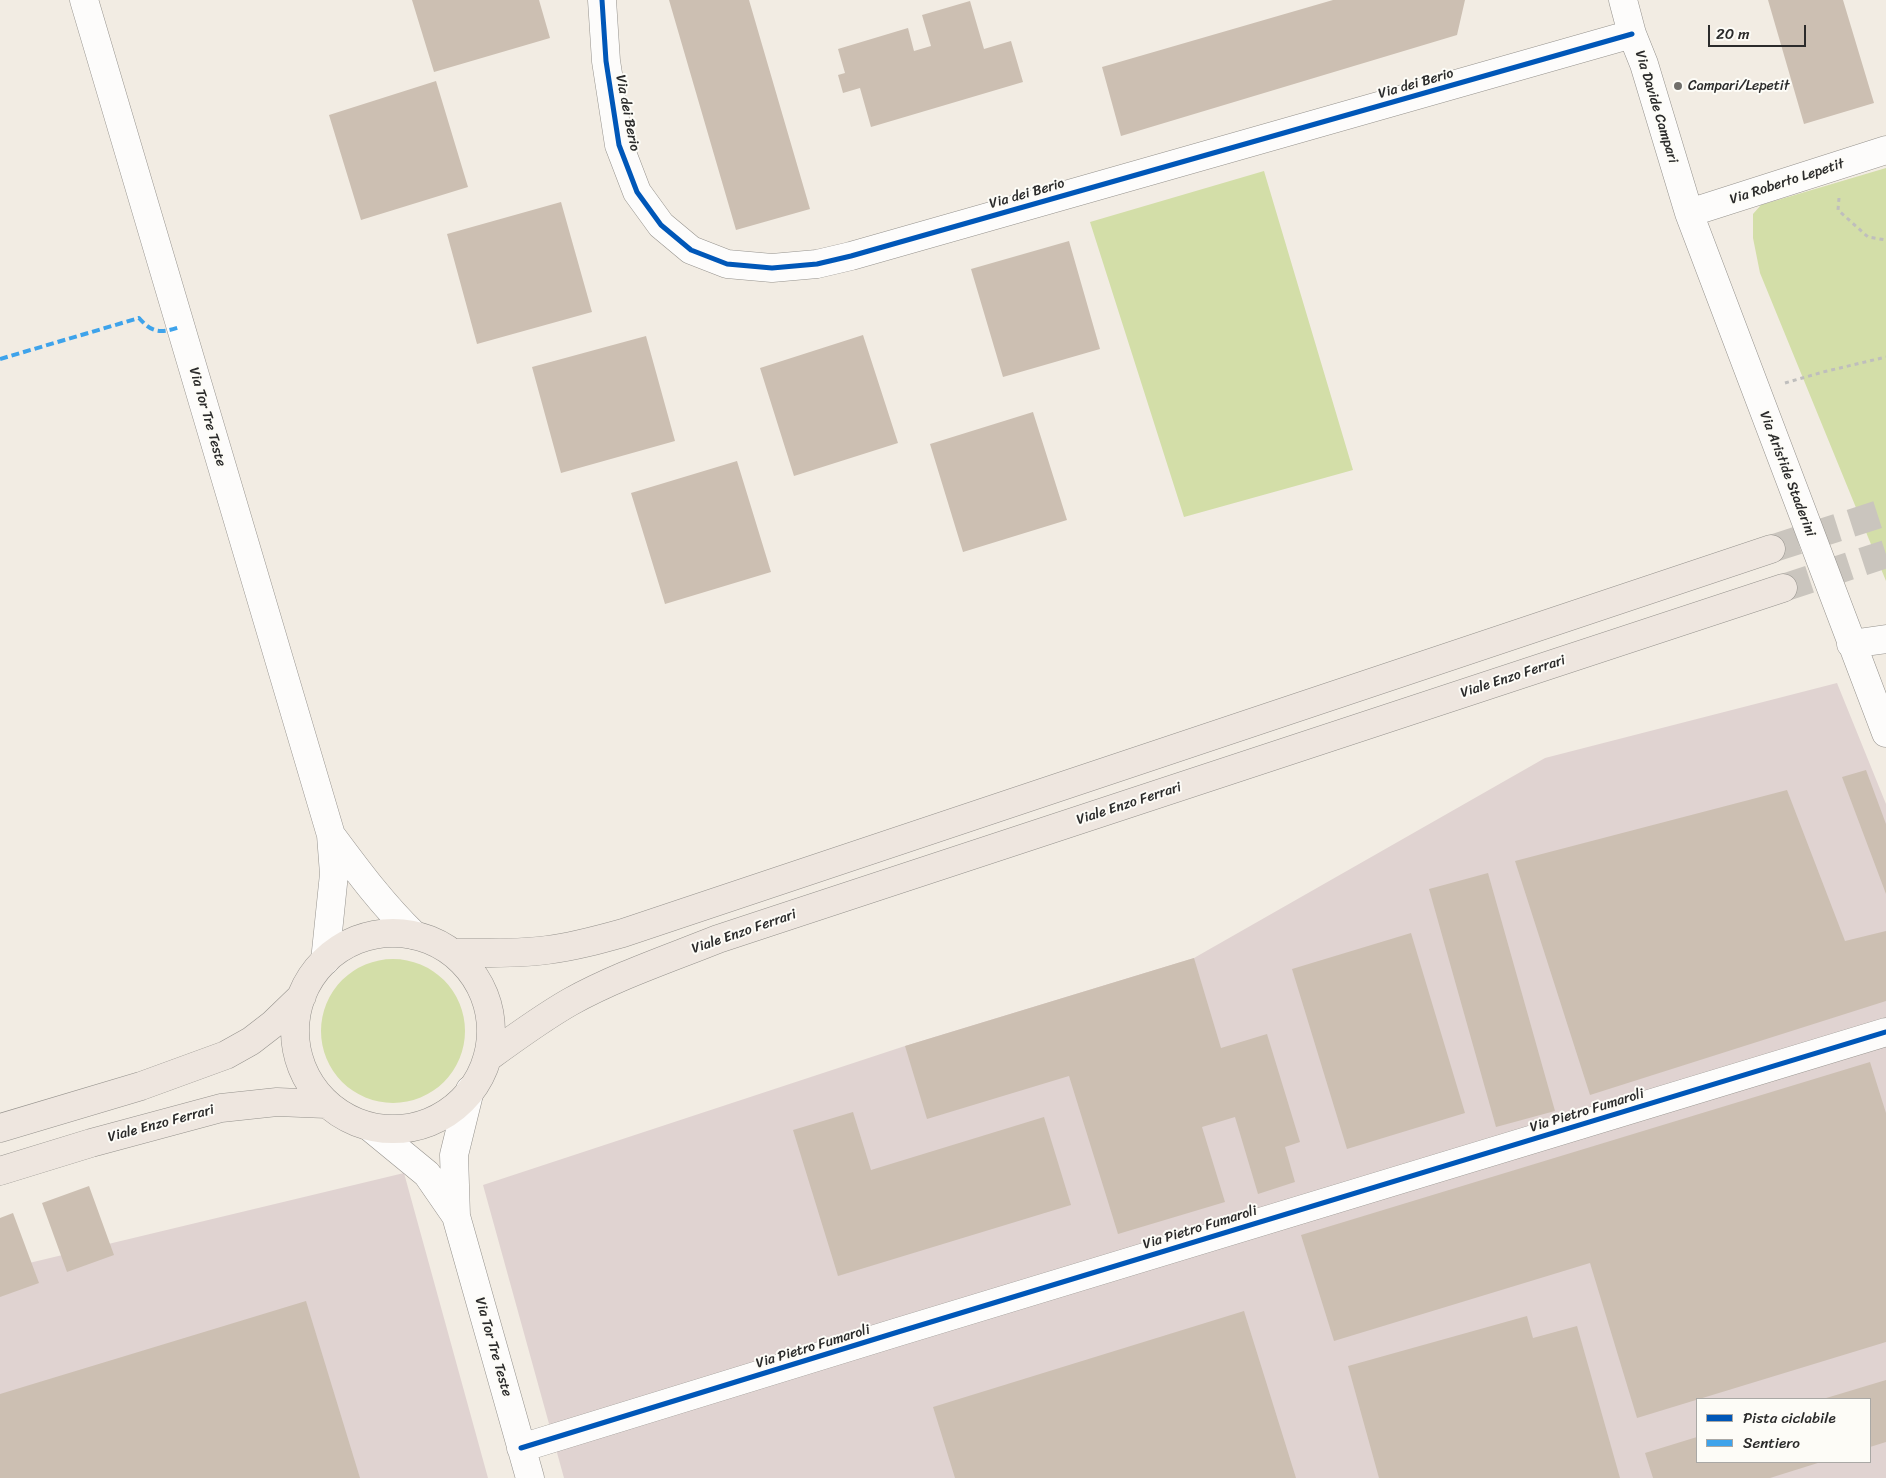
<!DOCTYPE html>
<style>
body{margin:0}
#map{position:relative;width:1886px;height:1478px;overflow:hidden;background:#f2ece3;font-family:Sriracha,sans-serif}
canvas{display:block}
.legend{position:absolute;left:1696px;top:1398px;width:175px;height:65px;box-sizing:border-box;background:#fdfcf7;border:1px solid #a9a8a5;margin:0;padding:6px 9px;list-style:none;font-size:15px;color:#2b2b2b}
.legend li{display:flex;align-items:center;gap:10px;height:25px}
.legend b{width:25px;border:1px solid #a9a8a5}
.scale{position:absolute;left:1708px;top:25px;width:98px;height:22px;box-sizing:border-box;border:2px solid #2b2b2b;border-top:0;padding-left:6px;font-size:15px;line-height:18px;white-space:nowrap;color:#2b2b2b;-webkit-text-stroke:4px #fdfcf7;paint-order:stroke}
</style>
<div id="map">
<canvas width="1886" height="1478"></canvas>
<ul class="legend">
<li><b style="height:6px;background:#0057b8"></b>Pista ciclabile</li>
<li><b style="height:6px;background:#3ea3eb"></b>Sentiero</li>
</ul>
<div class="scale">20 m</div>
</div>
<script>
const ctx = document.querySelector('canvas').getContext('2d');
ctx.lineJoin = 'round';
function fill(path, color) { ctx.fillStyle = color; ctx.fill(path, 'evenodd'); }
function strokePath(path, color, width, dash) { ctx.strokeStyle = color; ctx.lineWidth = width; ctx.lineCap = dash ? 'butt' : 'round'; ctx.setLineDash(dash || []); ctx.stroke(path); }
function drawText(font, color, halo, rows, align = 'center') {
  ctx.font = font + ' Sriracha,sans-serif'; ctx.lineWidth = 4; ctx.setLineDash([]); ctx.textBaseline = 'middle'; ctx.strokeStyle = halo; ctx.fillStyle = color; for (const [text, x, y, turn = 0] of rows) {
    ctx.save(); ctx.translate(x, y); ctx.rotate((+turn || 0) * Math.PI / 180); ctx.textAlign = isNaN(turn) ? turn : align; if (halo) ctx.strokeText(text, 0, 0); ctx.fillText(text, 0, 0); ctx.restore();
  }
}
const industrial = new Path2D(`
 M1837,683L1886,804V1478H564L483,1185L905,1046L1194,958L1545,758ZM1697,1399H1870V1462H1697Z
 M404,1173L488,1478H0V1270Z`);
const green = new Path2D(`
 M1886,168V581L1760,273L1753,238V214L1761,205Z
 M1264,171L1353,470L1184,517L1090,222Z
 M321 1031a72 72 0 1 1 144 0a72 72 0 1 1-144 0Z`);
const building = new Path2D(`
 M412,0H539L550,38L434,72Z
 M669,0H749L810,209L736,230Z
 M1333,0H1465L1457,35L1121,136L1102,67Z
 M1768,0H1843L1874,103L1804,124Z
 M970,1L984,49L1011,41L1023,82L871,127L860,88L843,93L838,75L845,73L838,49L908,28L914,51L931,46L922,15Z
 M436,81L468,187L361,220L329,115Z
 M561,202L592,312L477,344L447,234Z
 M1069,241L1100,349L1003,377L971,269Z
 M863,335L898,443L794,476L760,368Z
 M646,336L675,441L561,473L532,367Z
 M1033,412L1067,520L963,552L930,444Z
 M737,461L771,572L665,604L631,493Z
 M1866,770L1886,824V894L1842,777Z
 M1787,790L1845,941L1886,931V1001L1590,1095L1515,861Z
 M1488,873L1555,1111L1496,1127L1429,889Z
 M1411,933L1465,1113L1347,1149L1292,969Z
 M1194,958L1221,1048L1267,1034L1300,1142L1285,1147L1295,1182L1258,1194L1235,1117L1202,1127L1225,1202L1118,1234L1069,1076L927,1119L905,1046Z
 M1870,1062L1886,1113V1342L1637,1418L1590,1263L1334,1341L1301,1235Z
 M853,1112L871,1170L1044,1117L1071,1205L838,1276L793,1130Z
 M89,1186L114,1255L67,1272L42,1203Z
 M13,1213L39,1283L0,1297V1218Z
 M306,1301L360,1478H0V1394Z
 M1244,1311L1296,1478H955L933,1407Z
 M1527,1316L1533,1338L1577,1326L1620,1478H1379L1348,1366Z
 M1886,1380V1442L1870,1447V1399H1823Z
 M1697,1437V1462H1821L1770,1478H1653L1645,1453Z`);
const majorTunnel = new Path2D(`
 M1771,549L1886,512
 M1783,588L1886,554`);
const path = new Path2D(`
 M1839,198L1838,210L1868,237L1886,240
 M1785,383L1823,372L1886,357`);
const minor = new Path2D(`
 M84,0L331,835L334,874L325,961
 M602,0L606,61L619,145L637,192L661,225L691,250L727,264L772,268L817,264L851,256L1632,34
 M1623,0L1632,34L1644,64L1689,213L1886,733
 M1689,213L1886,150
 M1851,644L1886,639
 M331,835C357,870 382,904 414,935
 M470,1090L454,1155L456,1216L530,1478
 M371,1128L427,1174L456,1216
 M521,1448L898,1332L1886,1032`);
const major = new Path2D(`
 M295 1031a98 98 0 1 1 196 0a98 98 0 1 1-196 0Z
 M457,953C487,953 517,954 547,950C573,947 598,940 623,933L1771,549
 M490,1056C516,1037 542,1018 570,1002C617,976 668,959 718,939L1783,588
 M0,1128L141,1086L226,1055L251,1041L273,1024L302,996
 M0,1171L91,1143L221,1108L277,1102L326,1104`);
const quiet = new Path2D(`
 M0,359L139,318C153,334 161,333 180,327`);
const cycleway = new Path2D(`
 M602,0L606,61L619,145L637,192L661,225L691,250L727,264L772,268L817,264L851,256L1632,34
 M521,1448L898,1332L1886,1032`);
const markers = [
 [1678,86,5,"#716f6b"]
];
const streetNames = [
 ["Via dei Berio",1416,84,-16],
 ["Via Davide Campari",1656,107,73],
 ["Via dei Berio",627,113,79],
 ["Via Roberto Lepetit",1787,182,-18],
 ["Via dei Berio",1027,194,-16],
 ["Via Tor Tre Teste",207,417,74],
 ["Via Aristide Staderini",1787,474,69],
 ["Viale Enzo Ferrari",1513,677,-18],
 ["Viale Enzo Ferrari",1129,804,-18],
 ["Viale Enzo Ferrari",744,932,-19],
 ["Via Pietro Fumaroli",1587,1111,-17],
 ["Viale Enzo Ferrari",161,1124,-15],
 ["Via Pietro Fumaroli",1200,1228,-17],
 ["Via Tor Tre Teste",493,1347,74],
 ["Via Pietro Fumaroli",813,1347,-17]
];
const poiNames = [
 ["Campari/Lepetit",1688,86]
];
fill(industrial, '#e0d3d1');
fill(green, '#d3dea8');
fill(building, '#ccbfb2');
strokePath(majorTunnel, '#cac5be', 28, [28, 14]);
strokePath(minor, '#95928d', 29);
strokePath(major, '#95928d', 29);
strokePath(path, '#bfbebd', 3, [4, 4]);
strokePath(minor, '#fdfcfb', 28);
strokePath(major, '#eee6df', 28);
strokePath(quiet, '#3ea3eb', 4, [8, 4]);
strokePath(cycleway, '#0057b8', 5);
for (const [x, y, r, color] of markers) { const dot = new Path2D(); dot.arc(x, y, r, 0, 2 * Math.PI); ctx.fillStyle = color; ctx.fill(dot); strokePath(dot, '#fdfcf7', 2); }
drawText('14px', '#2b2b2b', '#fdfcf7', streetNames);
drawText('14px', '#2b2b2b', '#fdfcf7', poiNames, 'left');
</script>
